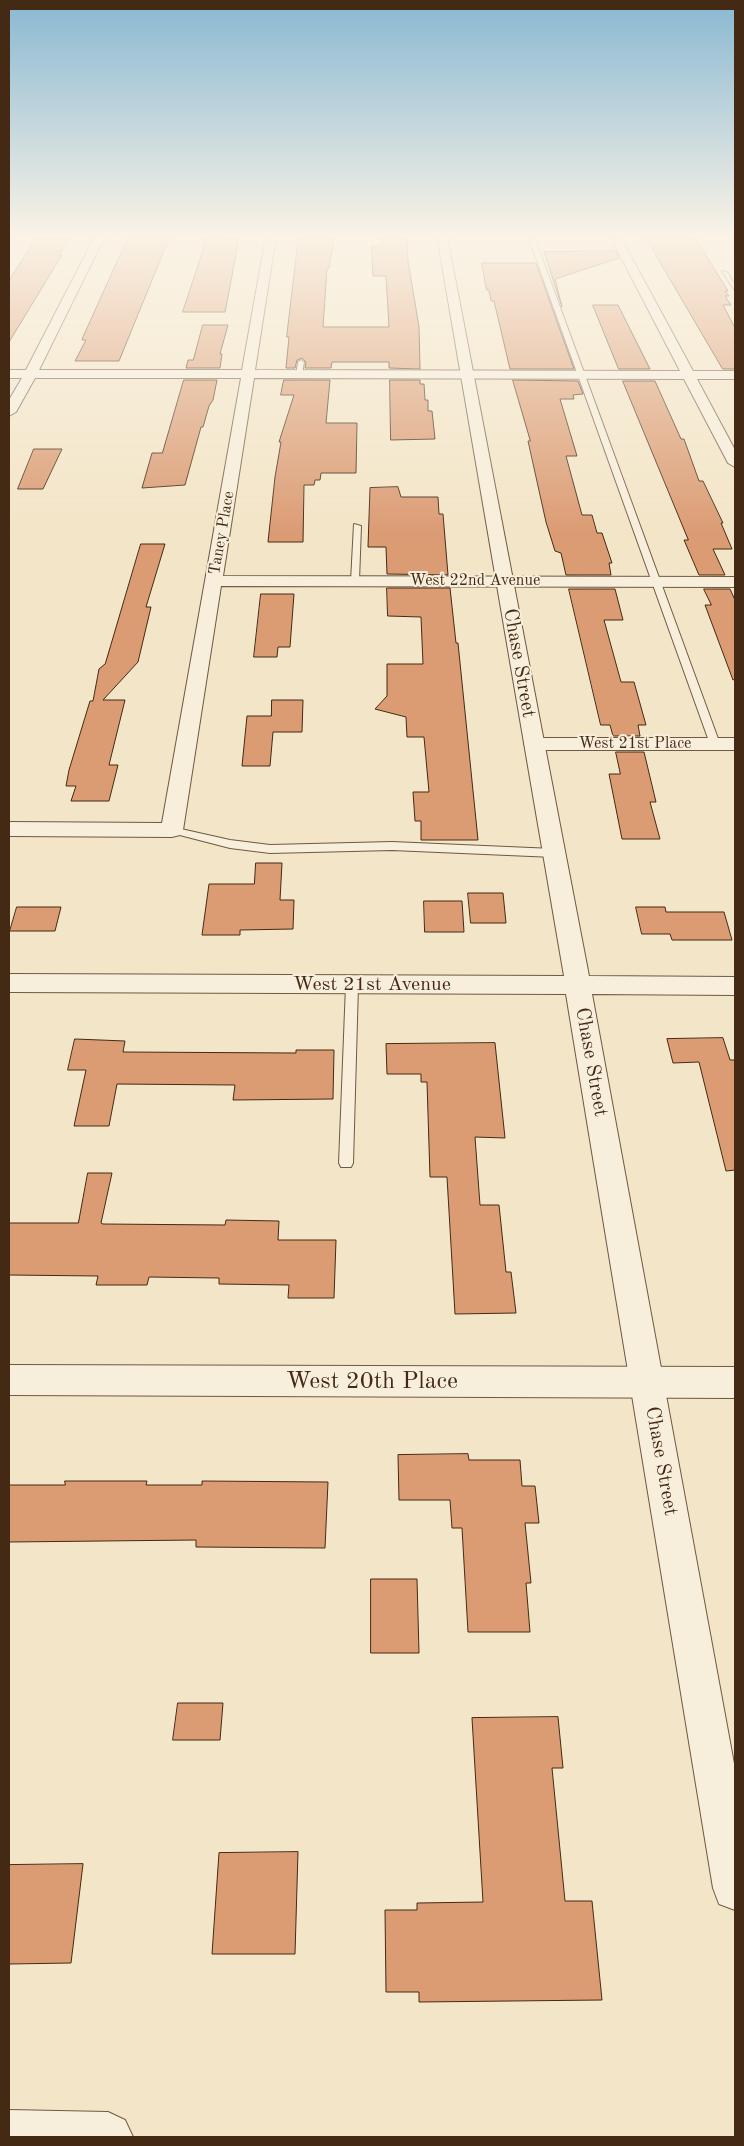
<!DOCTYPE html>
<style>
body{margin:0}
#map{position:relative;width:744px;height:2146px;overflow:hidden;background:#f3e5c7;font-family:"Old Standard TT",serif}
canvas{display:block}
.frame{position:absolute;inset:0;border:10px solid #442a15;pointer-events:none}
</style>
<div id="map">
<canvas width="744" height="2146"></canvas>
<div class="frame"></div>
</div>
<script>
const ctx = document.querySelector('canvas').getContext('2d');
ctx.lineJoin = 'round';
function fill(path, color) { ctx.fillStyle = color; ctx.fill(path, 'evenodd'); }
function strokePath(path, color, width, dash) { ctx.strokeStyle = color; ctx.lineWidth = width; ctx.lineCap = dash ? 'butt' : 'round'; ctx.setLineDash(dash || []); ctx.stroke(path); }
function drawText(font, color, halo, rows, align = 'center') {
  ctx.font = font + ' "Old Standard TT",serif'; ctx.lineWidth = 4; ctx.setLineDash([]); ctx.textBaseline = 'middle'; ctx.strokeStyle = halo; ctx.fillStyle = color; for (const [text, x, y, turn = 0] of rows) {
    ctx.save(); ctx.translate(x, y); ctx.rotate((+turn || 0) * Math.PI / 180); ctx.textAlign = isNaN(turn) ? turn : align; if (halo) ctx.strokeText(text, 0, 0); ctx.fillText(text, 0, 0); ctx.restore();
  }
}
const building = new Path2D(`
 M129,236H170L119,361H75L86,340H82L83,337Z
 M208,236H232L231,239H239L225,312H183Z
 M299,236H332L334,240L329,268H327L323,327H389L386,276H373L371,246H381V237H407L408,261L419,327L420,369L389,368V362H332L331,368H305L306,362L302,358L297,360L295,368H286L289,337H287Z
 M645,236H694L728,291H725L729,296H725L731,305H723L735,328V369H723Z
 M37,237L69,239L59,255H62L9,342V281Z
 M616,251L619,258L555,279L562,307L544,252Z
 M482,263H536L574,369H510L494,301H491L489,290H487Z
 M593,305H618L650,369H619Z
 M203,325H228L220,354H222L220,368H186L188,360H193Z
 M184,380H217L213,400L209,406L203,427H201L185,485L142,488L152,453H162Z
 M284,380H330L326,423H357L356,473H321L320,480H315L314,485H304L303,542H268L275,477L281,442H279L294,395H281Z
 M390,380H420V384H424L425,400H428V411H432L435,439L391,440Z
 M513,380L578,381L583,394L573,395L574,399H560L577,456H566L582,515H592L597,533H602L612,563H609L611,575H566L561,553L555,551L546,522L528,441H530Z
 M623,381H655L681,439H684L699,481H703L723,523H721L732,549H713L725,575H699L684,540H688Z
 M34,449H62L43,489H18Z
 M398,487L401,497H438L439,514H443L448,575L387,574L386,547H368L370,488Z
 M141,544H165L146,607H151L138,662L103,700H125L109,765H118L109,801H71L76,786H66L69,770L90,701H93L99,669L105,664Z
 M387,588H450L456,643H458L478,840H421V821H415L413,792H429L424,737H407L406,717L375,709L387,696V664H423L421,617L388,616Z
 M569,589H615L623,620H604L621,682H634L646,725H638L640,736H613L610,725H601Z
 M704,589H730L735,600V679L733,680L705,605H711Z
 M261,594H294L290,647H278L277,657H254Z
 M272,700H303L302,732H273L270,766H242L247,716H271Z
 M616,752H644L656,802H650L660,839H622L609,774H620Z
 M256,863H282L280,900H294L293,929L240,930V935H202L209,884H254Z
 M468,893H503L506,923H471Z
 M424,901H462L464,932H425Z
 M17,907H61L55,931H10Z
 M636,907H665L666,912H724L732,940H672L670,934H642Z
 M723,1038L730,1060H735V1170L726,1171L699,1062L673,1063L667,1039Z
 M75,1039L125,1041L123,1052L296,1053V1050H334L333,1099L233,1100L235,1085L117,1084L109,1126H74L86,1070H68Z
 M495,1043L505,1138L475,1137L480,1205H499L506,1272H511L516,1313L455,1314L447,1177H430L427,1082H421V1074H387L386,1044Z
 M88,1173H112L101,1223L103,1224L225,1225L226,1220L279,1221L278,1240H336L334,1298H288L289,1285L219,1284V1278L149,1277L147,1285H96L98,1276L9,1275V1223H78Z
 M468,1454L469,1460H520L522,1486H535L539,1523H525L531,1583H526L530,1632H468L462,1528H452L450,1500H399L398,1455Z
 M65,1481H147L146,1485H202V1481L328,1482L325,1548L196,1547V1540L9,1542V1485H65Z
 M371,1579H417L419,1653H371Z
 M178,1703H223L220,1740H173Z
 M558,1717L563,1768H552L565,1901H592L602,2000L419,2002V1992H386L385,1910H417V1903L483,1902L472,1718Z
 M298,1852L295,1954H212L219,1853Z
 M83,1864L71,1963L9,1964V1865Z`);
const service = new Path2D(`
 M528,236H534L720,744L719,746H711L710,744Z
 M722,271L727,272L735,285V291Z
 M301,360L304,362L302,375L299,377L296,375L298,362Z
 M354,524L361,526L359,581L355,584L351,581Z
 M172,827L230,840L270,845L392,842L554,849L560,853L554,857L392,850L270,853L230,848L168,832L166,830Z
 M352,981L358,985L353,1163L351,1167H341L339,1163L346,985Z`);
const minor = new Path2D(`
 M95,236H105L39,370H242L266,236H276L255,370L680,371L610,236H620L693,371H735V379H697L735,450V467L728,463L684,379L254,378L223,576L735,577V587L221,586L183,830L180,835L172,837L9,836V822L162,823L241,378H35L16,412L9,416V400L22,378H9V370H26Z
 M534,738H735V750H534L527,748L524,744L527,740Z
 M9,1365L735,1367V1398L9,1395Z
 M9,2110L108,2112L125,2120L133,2137H9Z`);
const tertiary = new Path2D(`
 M437,236H447L589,976L735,977V995L592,994L735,1769V1910L719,1904L713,1888L566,994L9,992V974L564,976Z`);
const farStreetnames = [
 ["Taney Place",222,533,-80],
 ["West 22nd Avenue",475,581],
 ["West 21st Place",635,744]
];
const streetNames = [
 ["Chase Street",519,663,80],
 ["West 21st Avenue",372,985],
 ["Chase Street",591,1062,80],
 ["Chase Street",661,1461,80]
];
const nearStreetnames = [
 ["West 20th Place",372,1382]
];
fill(building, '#db9b73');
strokePath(building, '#442a15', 1);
strokePath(service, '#705942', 2);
strokePath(minor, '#705942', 2);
strokePath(tertiary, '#705942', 2);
fill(service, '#f7eedb');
fill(minor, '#f7eedb');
fill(tertiary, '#f7eedb');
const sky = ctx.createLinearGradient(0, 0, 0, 536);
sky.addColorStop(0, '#89b8d2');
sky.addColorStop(0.44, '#faf3e6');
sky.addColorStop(1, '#faf3e600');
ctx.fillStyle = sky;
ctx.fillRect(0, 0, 744, 536);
drawText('16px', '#442a15', '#f7eedb', farStreetnames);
drawText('20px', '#442a15', '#f7eedb', streetNames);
drawText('24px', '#442a15', '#f7eedb', nearStreetnames);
</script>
